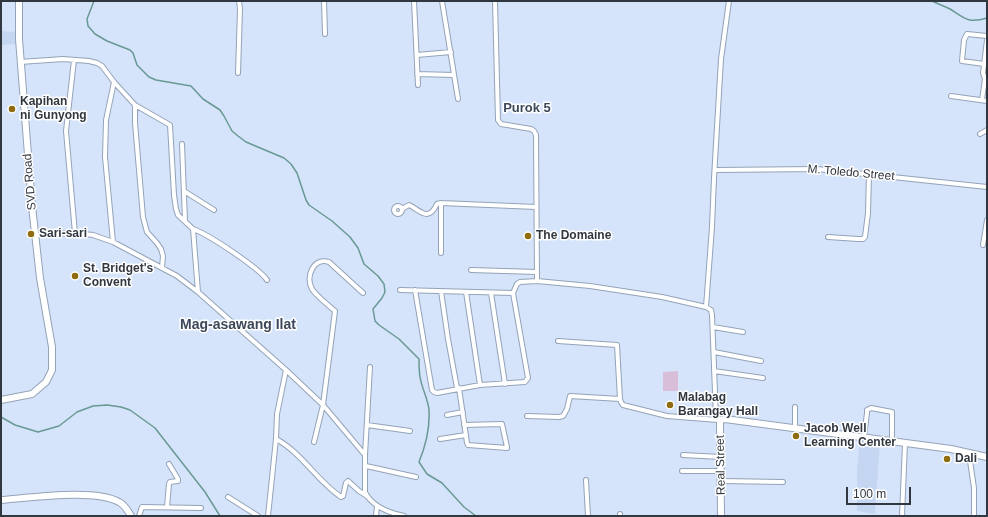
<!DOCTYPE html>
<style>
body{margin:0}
#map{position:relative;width:988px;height:517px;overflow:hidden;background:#d5e4fa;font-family:Arial,sans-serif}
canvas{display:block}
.frame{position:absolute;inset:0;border:2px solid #31373f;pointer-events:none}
.scale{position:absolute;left:846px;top:487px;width:65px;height:18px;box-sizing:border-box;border:2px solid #31373f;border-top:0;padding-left:5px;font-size:12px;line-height:14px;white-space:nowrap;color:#31373f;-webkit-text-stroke:3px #fff;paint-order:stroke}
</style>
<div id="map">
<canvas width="988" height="517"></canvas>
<div class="frame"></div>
<div class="scale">100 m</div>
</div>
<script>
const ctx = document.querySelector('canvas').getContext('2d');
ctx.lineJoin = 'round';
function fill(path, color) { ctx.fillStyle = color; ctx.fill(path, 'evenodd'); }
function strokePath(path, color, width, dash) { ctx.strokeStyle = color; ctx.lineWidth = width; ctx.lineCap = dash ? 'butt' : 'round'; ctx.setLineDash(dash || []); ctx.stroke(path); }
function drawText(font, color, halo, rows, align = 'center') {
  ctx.font = font + ' Arial,sans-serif'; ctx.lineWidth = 3; ctx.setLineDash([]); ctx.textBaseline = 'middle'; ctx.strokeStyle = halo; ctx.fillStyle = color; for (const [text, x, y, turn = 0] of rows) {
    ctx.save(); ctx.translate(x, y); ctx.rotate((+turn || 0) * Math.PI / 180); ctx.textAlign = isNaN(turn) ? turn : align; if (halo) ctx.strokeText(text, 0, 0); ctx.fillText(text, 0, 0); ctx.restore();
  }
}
const built = new Path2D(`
 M1,31L15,32L16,44L1,45Z
 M860,438L880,441L875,514L857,511V469Z`);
const green = new Path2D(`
 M678,371V391H663V372Z`);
const stream = new Path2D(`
 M94,1L87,19L88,26L95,34L107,41L130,50L133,53L137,65L149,77L156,80L191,86L203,99L220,110L224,116L232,131L238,136L246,142L284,158L291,164L297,173L306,200L309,205L332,221L350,237L358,248L364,264L378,276L384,284L385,292L382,298L373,309L375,321L379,325L399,339L419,359C419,365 419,371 420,377C422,389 428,399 429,410C430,428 426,445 419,462L427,474L442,483L464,507L476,516
 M932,1C938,4 944,6 950,9C964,18 968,24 987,18
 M1,417L15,425L38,432L59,426L77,412L93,406L107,405L121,407L130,410L155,428L205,492L220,516`);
const street = new Path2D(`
 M324,1L325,34
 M414,1L418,85
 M442,1L458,99
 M495,1L498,120L501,124L531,129L534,131L536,135L537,281
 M417,55L451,52
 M74,60L66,131L75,233
 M20,62L63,59L89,61L97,63L102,66L114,82L135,105L170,125L174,195L176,209L178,215L193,229L198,292
 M984,64L962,61L964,40L967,34L987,36
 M238,73L240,9L239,1
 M417,74L454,75
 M951,96L987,101
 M982,100L985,79L983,73L987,40
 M135,105V123L143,217L147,232L157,243L161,249L163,256L162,268
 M980,134L987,130
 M182,144L185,221
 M715,170L817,169L987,187
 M184,191L214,210
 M394 210a4 4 0 1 1 8 0a4 4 0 1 1-8 0Z
 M402,209L409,205C420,210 428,223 437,204L441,203
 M193,229C208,234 259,268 267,280
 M35,235L75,233L93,235L113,242L177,276L198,292L286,370L323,405L365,455
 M828,237L858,239H863L865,237L868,213L869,174
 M113,242L105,157L106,120L114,82
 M983,245L987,220
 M441,253V203L536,207
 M471,270L537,272
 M400,290L513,293
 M415,290L432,390L434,392L437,393L480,385L525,382L528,378L513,293L517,284L520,282L537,281L590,286L662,297L706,307
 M441,291L448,339L457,388
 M466,292L480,385
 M491,293L505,384
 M713,327L743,332
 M558,341L617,345L620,399L621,402L623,405L667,416L718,420
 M714,352L761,361
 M370,367L365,455V492C372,507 390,513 404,516
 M714,371L763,378
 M459,388L467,443L468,445L507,448V447L502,424L464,425
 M795,407V427
 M447,415L463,412
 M527,416L559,417L563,416L567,409L570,396L620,399
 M716,418L712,315L711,310L706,307L712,227L714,178L721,59L729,1
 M367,425L410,431
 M864,436L867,413V410L871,408L892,412V441
 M276,439C301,452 317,481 341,497L343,496L346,483L348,481L359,491L367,496
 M440,439L466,435
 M314,442L323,405L335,311C329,306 315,294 312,289C305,276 314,257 329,262L363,293
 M969,454L974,488V516
 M683,455L721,457
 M366,466L416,477
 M682,471H721
 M586,480L588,516
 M721,481L783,482
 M228,497L258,516
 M167,507L169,484L170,482L178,481V479L169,464
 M620,514V516
 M139,516L142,507L201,508
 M268,516L276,439L277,414L286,370
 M376,516L377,506
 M902,516L905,443`);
const secondary = new Path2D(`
 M1,400L32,394L46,382L52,370V347L40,278L32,206L19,39V1
 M1,500C29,498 95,488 119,502C125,505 128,511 131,516
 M721,516L720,424V420L725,419L951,449L987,457`);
const markers = [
 [12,109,4,"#8f6c10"],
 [31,234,4,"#8f6c10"],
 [528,236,4,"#8f6c10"],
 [75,276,4,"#8f6c10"],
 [670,405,4,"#8f6c10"],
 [796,436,4,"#8f6c10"],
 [947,459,4,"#8f6c10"]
];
const poiNames = [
 ["Kapihan",20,102],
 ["ni Gunyong",20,116],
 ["Sari-sari",39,234],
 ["The Domaine",536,236],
 ["St. Bridget's",83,269],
 ["Convent",83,283],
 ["Malabag",678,398],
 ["Barangay Hall",678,412],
 ["Jacob Well",804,429],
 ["Learning Center",804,443],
 ["Dali",955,459]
];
const streetNames = [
 ["M. Toledo Street",851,173,5],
 ["SVD Road",30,182,-95],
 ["Real Street",721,465,-91]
];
const neighbourhoodNames = [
 ["Purok 5",527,108]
];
const quarterNames = [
 ["Mag-asawang Ilat",238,325]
];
fill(built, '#c4d6f2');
fill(green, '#d9bed9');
strokePath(stream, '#699994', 1.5);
strokePath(street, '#94a3b7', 6);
strokePath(secondary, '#94a3b7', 8);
strokePath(street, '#fff', 4);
strokePath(secondary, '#fff', 6);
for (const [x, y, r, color] of markers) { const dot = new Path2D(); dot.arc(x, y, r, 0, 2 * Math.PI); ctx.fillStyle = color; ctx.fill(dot); strokePath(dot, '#fff', 1.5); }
drawText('bold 12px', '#31373f', '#fff', poiNames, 'left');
drawText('12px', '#31373f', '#fff', streetNames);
drawText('bold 13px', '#3d495b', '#fff', neighbourhoodNames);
drawText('bold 14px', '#3d495b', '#fff', quarterNames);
</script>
